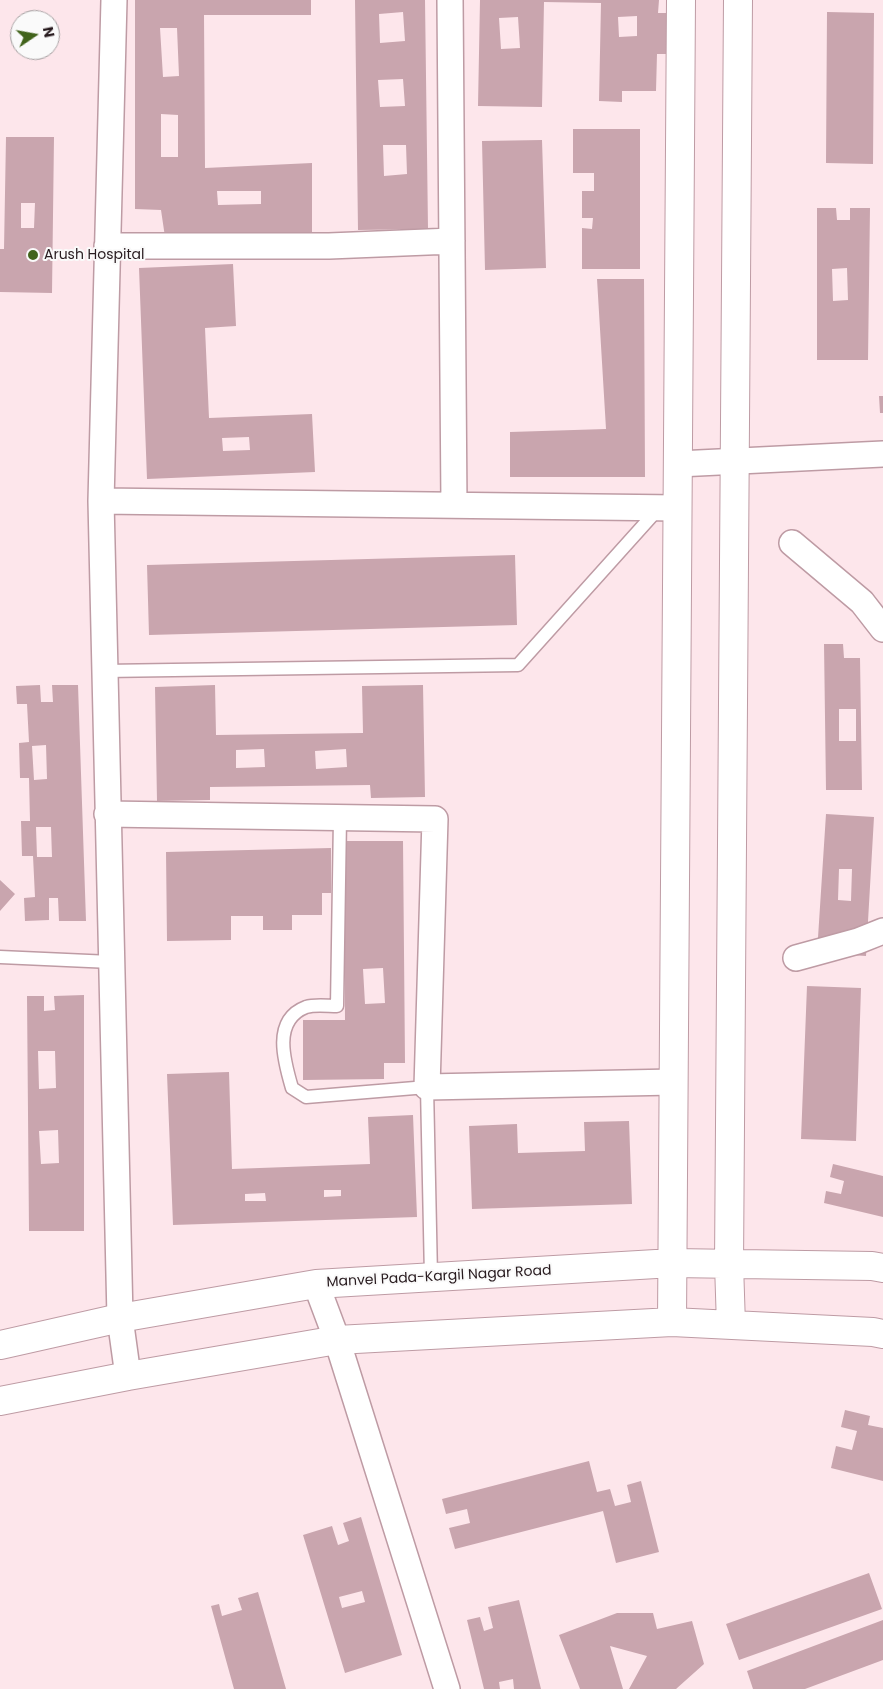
<!DOCTYPE html>
<style>
body{margin:0}
#map{position:relative;width:883px;height:1689px;overflow:hidden;background:#fde6eb;font-family:Poppins,sans-serif}
canvas{display:block}
.north{position:absolute;left:10px;top:10px;width:50px;height:50px;box-sizing:border-box;background:#fafafa;border:1px solid #a6a1a2;border-radius:50%;rotate:78deg;font-size:14px;font-weight:700;line-height:20px;text-align:center;color:#281b1f}
.north::after{content:'';display:block;margin:auto;width:18px;height:22px;background:#41631b;clip-path:polygon(50% 0,100% 100%,50% 72%,0 100%)}
</style>
<div id="map">
<canvas width="883" height="1689"></canvas>
<div class="north">N</div>
</div>
<script>
const ctx = document.querySelector('canvas').getContext('2d');
ctx.lineJoin = 'round';
function fill(path, color) { ctx.fillStyle = color; ctx.fill(path, 'evenodd'); }
function strokePath(path, color, width, dash) { ctx.strokeStyle = color; ctx.lineWidth = width; ctx.lineCap = dash ? 'butt' : 'round'; ctx.setLineDash(dash || []); ctx.stroke(path); }
function drawText(font, color, halo, rows, align = 'center') {
  ctx.font = font + ' Poppins,sans-serif'; ctx.lineWidth = 4; ctx.setLineDash([]); ctx.textBaseline = 'middle'; ctx.strokeStyle = halo; ctx.fillStyle = color; for (const [text, x, y, turn = 0] of rows) {
    ctx.save(); ctx.translate(x, y); ctx.rotate((+turn || 0) * Math.PI / 180); ctx.textAlign = isNaN(turn) ? turn : align; if (halo) ctx.strokeText(text, 0, 0); ctx.fillText(text, 0, 0); ctx.restore();
  }
}
const building = new Path2D(`
 M135,0H311V15H204L205,168L312,163V232L165,237L161,210L135,209ZM160,28H177L179,76L163,77ZM161,114L178,115V157H161ZM217,191H261V204L218,205Z
 M355,0H425L428,229L358,230ZM403,12L405,41L380,43L379,14ZM403,79L405,106L380,107L378,80ZM383,145H406L407,174L384,176Z
 M480,0H659L658,13H667L666,54H657L656,91H622V102L599,101L601,3L544,2L542,107L478,106ZM637,16V36L619,37L618,17ZM518,17L520,48L501,49L499,18Z
 M827,12L874,13L873,164L826,163Z
 M573,129H640V269H582V228L592,229L593,218H582V191H594V173H573Z
 M6,137H54L52,293L0,292V249H4ZM21,203H35L34,228H21Z
 M542,140L546,268L485,270L482,141Z
 M817,208H836L837,220H850V208H870L868,360H817ZM847,268L848,300L833,301L832,269Z
 M233,264L236,326L205,328L209,418L312,414L315,472L147,479L139,268ZM249,437L250,450L223,451L222,438Z
 M597,279H644L645,477H510V432L606,429Z
 M879,396H883V413H880Z
 M515,555L517,625L149,635L147,565Z
 M824,644H843L844,658H860L862,790H826ZM839,709H856V741H839Z
 M40,685L41,702H53L52,685H78L86,921H59L58,898H49V920L25,921L24,898L35,897L33,856H22L21,821H30L29,778H20L19,743L29,742L27,704H17L16,686ZM46,745L47,779L34,780L32,746ZM36,827H51L52,857H37Z
 M215,685L216,735L363,733L362,686L423,685L425,797L371,798L370,785L210,787V800L157,801L155,687ZM264,749L265,767L236,768V750ZM346,749L347,767L316,769L315,751Z
 M826,814L874,817L866,956L817,953ZM839,869H852L851,901L838,900Z
 M344,841H403L405,1063H384V1079L303,1080V1020H345ZM383,968L385,1003L365,1004L363,969Z
 M331,848V893H322V915H292V930H263V916H231V940L167,941L166,852Z
 M0,880L15,894L0,911Z
 M807,986L861,988L856,1141L801,1139Z
 M84,995V1231H29L27,996H44V1011L55,1010L54,996ZM38,1051H55L56,1088L39,1089ZM58,1130L59,1163L41,1164L39,1131Z
 M229,1072L232,1169L370,1164L368,1117L413,1115L417,1217L173,1225L167,1074ZM324,1190H341V1196L324,1197ZM265,1193L266,1201H245V1194Z
 M629,1121L632,1204L472,1209L469,1126L517,1124L518,1153L585,1151L584,1122Z
 M833,1164L883,1176V1217L824,1203L826,1191L841,1194L844,1181L830,1177Z
 M845,1410L870,1416L868,1425L883,1428V1481L831,1468L836,1446L852,1450L857,1431L841,1427Z
 M589,1461L597,1492L610,1489L615,1506L631,1502L627,1485L641,1481L659,1552L616,1563L603,1511L455,1549L449,1528L470,1523L467,1509L446,1514L442,1499Z
 M361,1517L402,1655L345,1673L303,1535L332,1526L338,1545L349,1541L343,1523ZM362,1591L365,1602L342,1608L339,1597Z
 M869,1573L882,1609L739,1660L726,1624Z
 M258,1592L286,1689H234L211,1606L219,1604L222,1616L242,1610L238,1598Z
 M519,1600L541,1689H514L513,1679L499,1682L500,1689H484L467,1620L480,1617L484,1631L493,1628L488,1607Z
 M617,1613H653L657,1629L692,1621L704,1664L676,1689H629L647,1656L610,1646L623,1689H580L559,1635Z
 M883,1620V1660L805,1689H753L747,1671Z`);
const service = new Path2D(`
 M104,671L518,665L659,508
 M340,818L337,1006C328,1006 315,1004 306,1007C272,1020 284,1061 292,1088L306,1097L427,1087L431,1277
 M0,957L111,962`);
const minor = new Path2D(`
 M114,0L101,501L120,1318L128,1376
 M450,0L454,505
 M107,246H329L452,241
 M678,464L883,454
 M101,501L678,508
 M792,543L862,602L883,629
 M107,814L435,819L427,1087L674,1082
 M796,958L858,941L883,931
 M316,1284L337,1340L447,1689`);
const tertiary = new Path2D(`
 M672,1322L681,0
 M731,1325L729,1264L738,0
 M0,1345L120,1318L316,1284L673,1263L872,1266L883,1268
 M0,1401L128,1376L337,1340L672,1322L873,1332L883,1334`);
const markers = [
 [33,255,6,"#41631b"]
];
const poiNames = [
 ["Arush Hospital",44,255]
];
const streetNames = [
 ["Manvel Pada-Kargil Nagar Road",439,1277,-3]
];
fill(building, '#c9a5ae');
strokePath(service, '#be9ba4', 15);
strokePath(minor, '#be9ba4', 28);
strokePath(tertiary, '#be9ba4', 30);
strokePath(service, '#fff', 12);
strokePath(minor, '#fff', 25);
strokePath(tertiary, '#fff', 28);
for (const [x, y, r, color] of markers) { const dot = new Path2D(); dot.arc(x, y, r, 0, 2 * Math.PI); ctx.fillStyle = color; ctx.fill(dot); strokePath(dot, '#fafafa', 2); }
drawText('14px', '#281b1f', '#fafafa', poiNames, 'left');
drawText('14px', '#281b1f', '#fafafa', streetNames);
</script>
